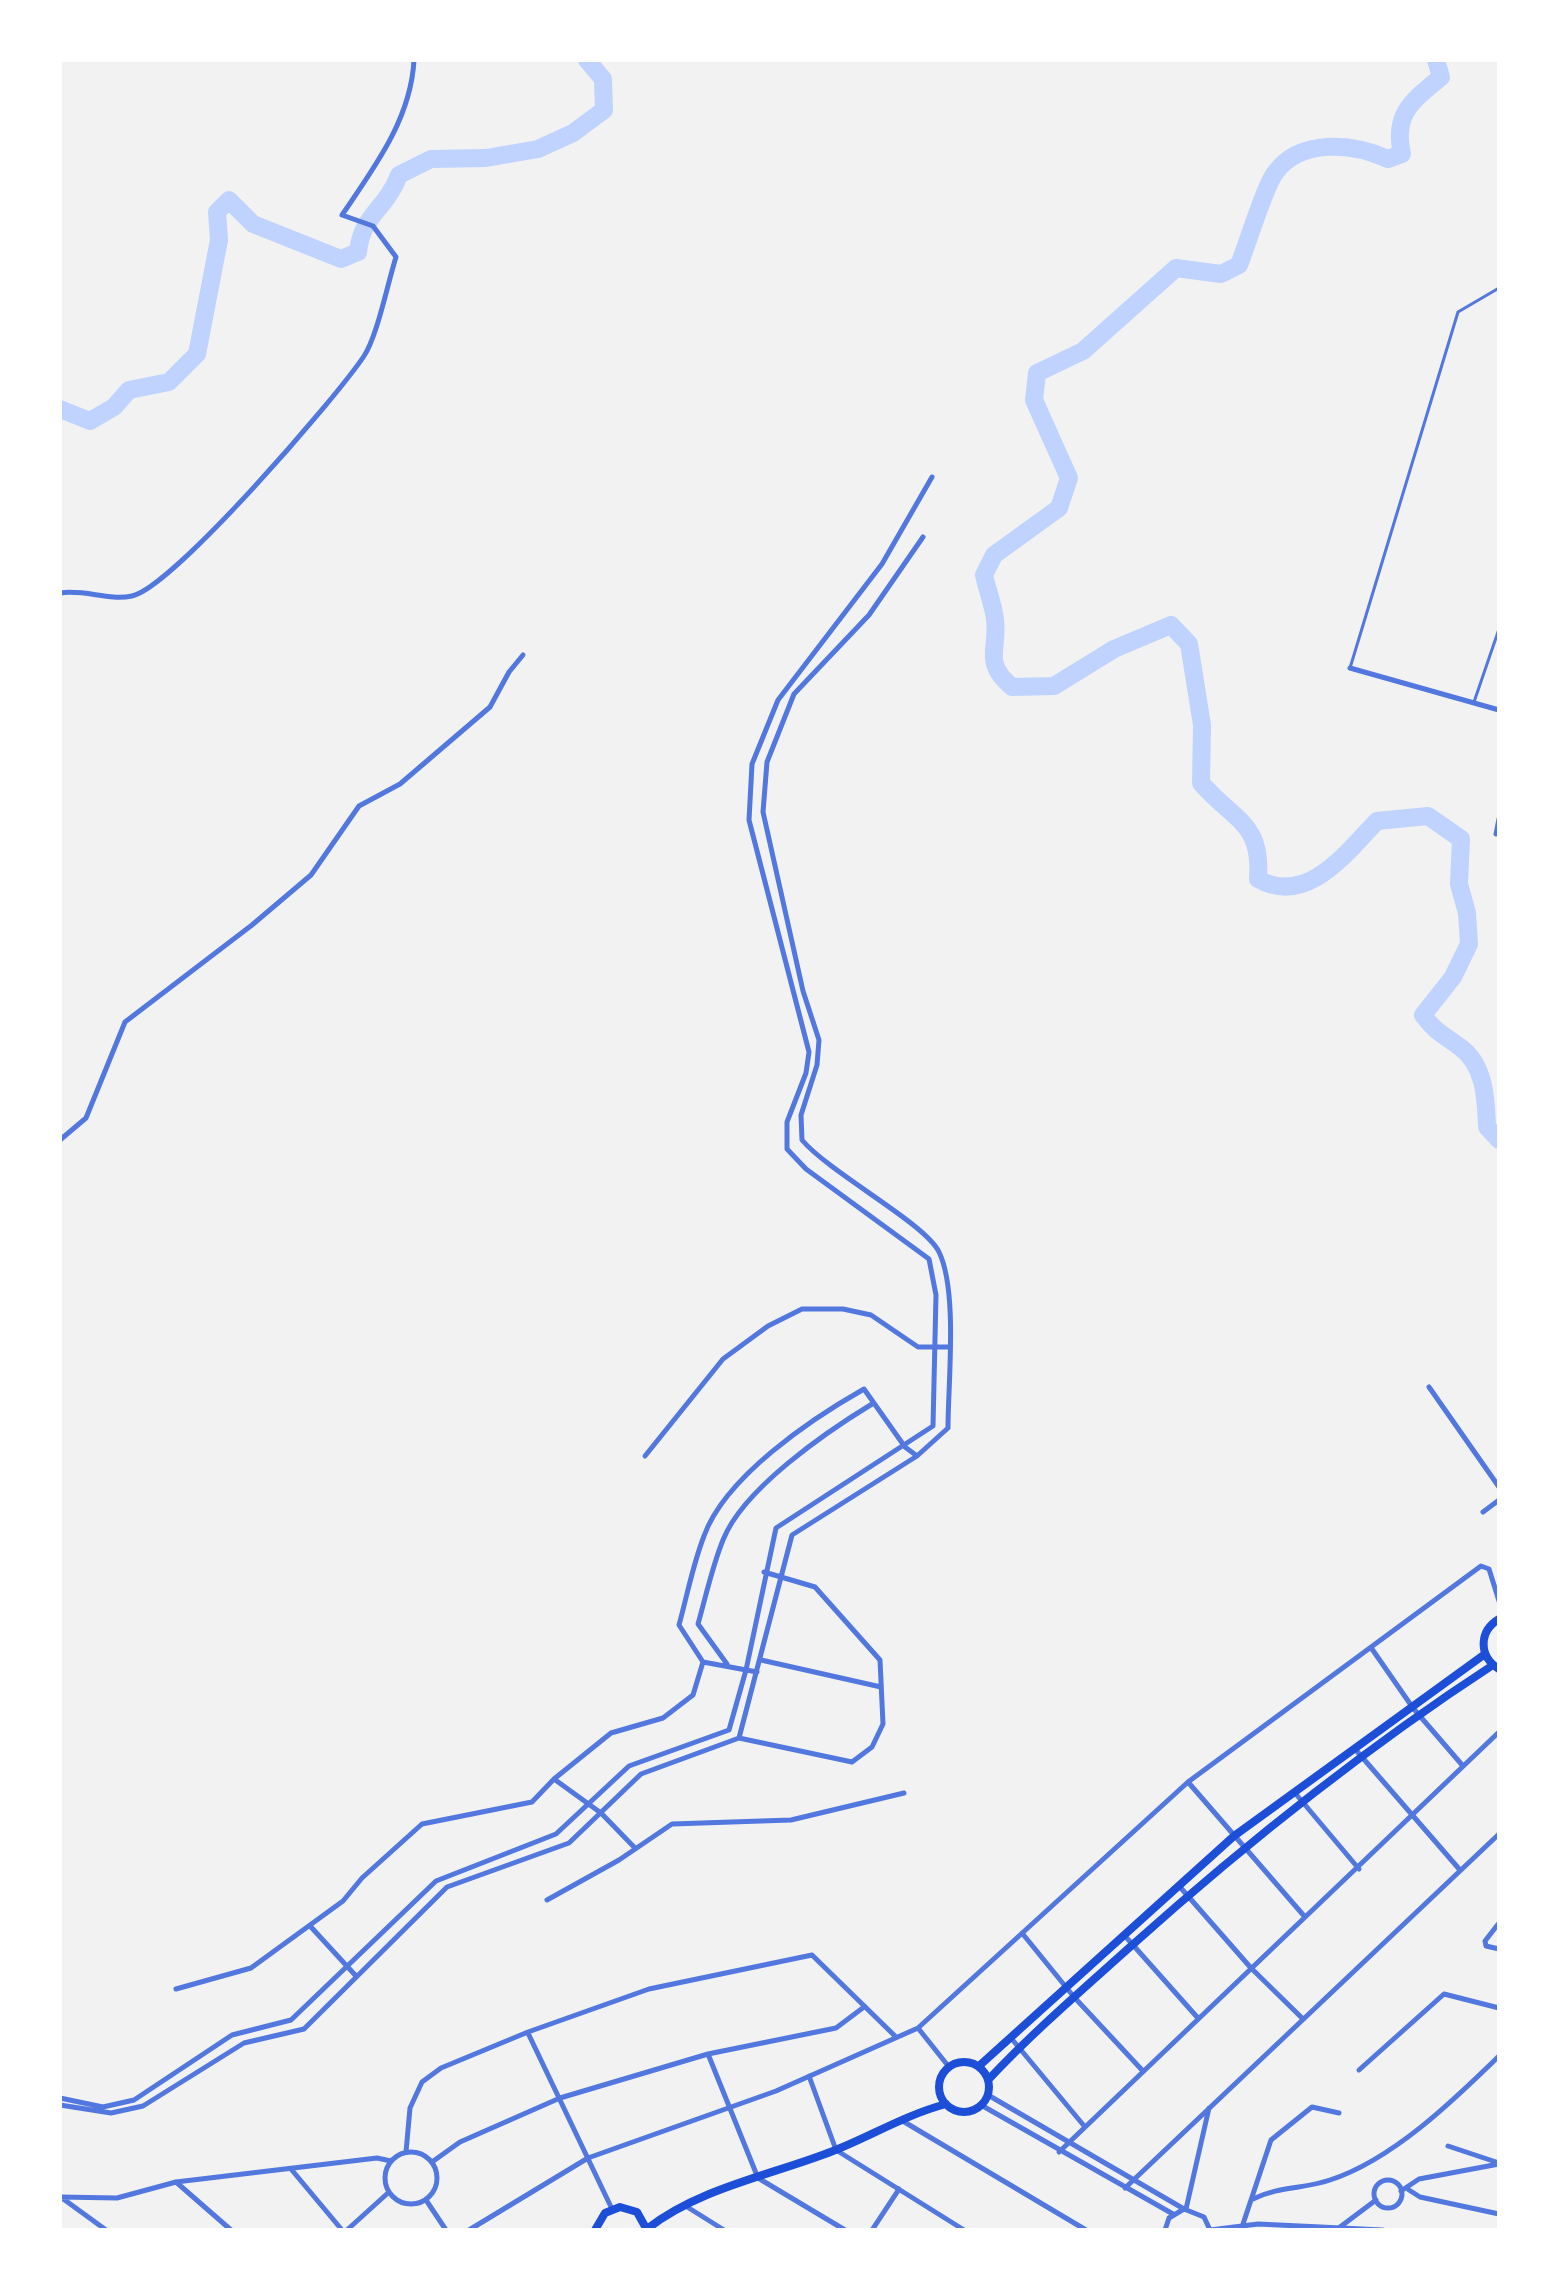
<!DOCTYPE html>
<style>
body{margin:0}
#map{position:relative;width:1559px;height:2290px;overflow:hidden;background:#f2f2f2;font-family:Helvetica,sans-serif}
canvas{display:block}
.frame{position:absolute;inset:0;border:62px solid #fff;pointer-events:none}
</style>
<div id="map">
<canvas width="1559" height="2290"></canvas>
<div class="frame"></div>
</div>
<script>
const ctx = document.querySelector('canvas').getContext('2d');
ctx.lineJoin = 'round';
function strokePath(path, color, width, dash) { ctx.strokeStyle = color; ctx.lineWidth = width; ctx.lineCap = dash ? 'butt' : 'round'; ctx.setLineDash(dash || []); ctx.stroke(path); }
const river = new Path2D(`
 M1436,60L1441,77C1412,101 1393,114 1402,154L1388,159C1353,143 1300,138 1275,173C1265,186 1247,245 1239,265L1221,274L1176,268L1083,351L1037,373L1034,400L1069,478L1059,508L994,555L984,575C987,589 993,604 995,619C999,649 982,662 1012,687L1054,686L1114,649L1171,625L1189,644L1202,725L1201,783C1235,822 1262,822 1258,879C1307,907 1347,852 1377,821L1428,816L1461,839L1459,884L1467,913L1469,944L1453,977L1423,1015C1434,1031 1444,1035 1460,1047C1485,1065 1486,1099 1487,1127L1499,1140
 M60,409L90,421L114,407L129,390L169,382L197,354L219,240L217,212L229,200L253,224L341,259L358,252C362,214 386,210 399,175L431,159L486,158L538,149L573,133L604,110L603,79L587,60`);
const service = new Path2D(`
 M1350,668L1458,312L1499,288
 M1474,702L1499,629`);
const minor = new Path2D(`
 M60,593C85,589 108,601 132,596C172,588 337,397 364,356C377,337 388,282 396,257L373,226L342,215C374,168 411,119 414,60
 M1350,668L1499,710
 M1496,834L1499,819
 M60,1140L86,1118L125,1022L252,925L311,875L359,806L400,784L490,707L509,672L523,655
 M1429,1387L1499,1487
 M645,1456L723,1359L768,1326L802,1309H843L871,1315L918,1347H948
 M1483,1512L1499,1500
 M1372,1649L1413,1708L1463,1766
 M761,1660L881,1687
 M703,1662L757,1672
 M727,1664L698,1624C706,1596 712,1567 723,1540C743,1489 826,1432 872,1404
 M739,1738L852,1762L872,1747L883,1724L880,1660L815,1587L764,1572
 M1355,1749L1460,1870
 M554,1779L601,1813L635,1848
 M1188,1782L1305,1917
 M1295,1793L1359,1869
 M1180,1887L1251,1968L1303,2019
 M547,1900L619,1860L672,1824L791,1820L904,1793
 M1499,1923L1485,1941L1486,1946L1499,1949
 M311,1927L356,1976
 M1022,1933L1074,1997L1142,2070
 M1125,1936L1197,2017
 M176,1989L251,1968L343,1901L362,1878L422,1824L532,1802L554,1779L611,1733L663,1718L693,1695L703,1662L679,1625C687,1596 693,1564 704,1536C725,1477 811,1419 864,1389L905,1447L917,1456
 M918,2028L949,2067
 M528,2033L612,2209
 M1011,2038L1085,2127
 M708,2054L758,2178L845,2230
 M1359,2070L1444,1994L1499,2008
 M809,2076L836,2150L964,2230
 M988,2095L1184,2209
 M60,2098L103,2107L134,2100L232,2035L291,2020L436,1881L556,1834L629,1766L729,1730L746,1670L776,1528L933,1426L936,1295L929,1259L806,1169L787,1149V1122L806,1073L809,1052L749,820L752,764L778,700L882,564L932,477
 M60,2105L111,2113L143,2106L244,2043L304,2029L447,1887L569,1843L641,1774L739,1738L792,1535L917,1456L948,1428C948,1383 958,1291 939,1252C925,1223 831,1174 802,1140L801,1115L817,1065L819,1040L803,991L763,812L767,762L794,694L869,615L923,537
 M981,2105L1173,2214
 M901,2120L1086,2230
 M1448,2146L1499,2163
 M406,2152L410,2108L422,2082L441,2068L528,2032L649,1989L812,1955L896,2037
 M1059,2152L1499,1732
 M385 2178a26 26 0 1 1 52 0a26 26 0 1 1-52 0Z
 M432,2162L460,2142L560,2098L708,2054L836,2028L864,2007
 M291,2169L342,2230
 M1374 2194a14 14 0 1 1 28 0a14 14 0 1 1-28 0Z
 M176,2182L231,2230
 M1125,2188L1499,1834
 M1409,2190L1420,2197L1499,2214
 M1401,2191L1419,2179L1499,2164
 M60,2197L117,2198L176,2182L377,2158L391,2161
 M62,2198L106,2230
 M1253,2199C1279,2186 1304,2189 1330,2180C1392,2160 1453,2101 1499,2056
 M426,2200L446,2230
 M684,2205L724,2230
 M1186,2209L1209,2108
 M347,2230L389,2192
 M469,2230L588,2158L776,2091L918,2028L1188,1782L1481,1566L1489,1569L1499,1601
 M872,2230L899,2189
 M1165,2230L1169,2218L1184,2209L1204,2217L1210,2230
 M1210,2230L1258,2224L1383,2230
 M1241,2230L1271,2140L1312,2107L1339,2113
 M1336,2230L1376,2200`);
const secondary = new Path2D(`
 M1499,1619C1479,1631 1478,1656 1499,1669
 M939 2087a25 25 0 1 1 50 0a25 25 0 1 1-50 0Z
 M979,2066L1234,1836L1485,1654
 M988,2080C1032,2033 1082,1990 1130,1947C1244,1845 1364,1749 1493,1665
 M647,2229C699,2188 772,2175 833,2151C871,2136 905,2115 946,2104
 M595,2230L605,2213L620,2207L637,2212L647,2230`);
strokePath(river, '#bfd3fe', 18);
strokePath(service, '#5277de', 3);
strokePath(minor, '#5277de', 5);
strokePath(secondary, '#1d4ed8', 8);
</script>
